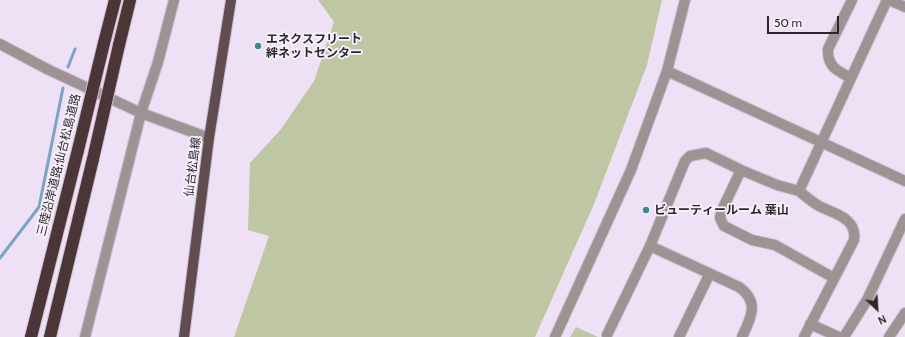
<!DOCTYPE html>
<meta charset="utf-8">
<style>
body{margin:0}
#map{position:relative;width:905px;height:337px;overflow:hidden;background:#efe1f5;font-family:Cabin,sans-serif}
canvas{display:block}
.north{position:absolute;left:857px;top:289px;width:40px;height:40px;-webkit-text-stroke:3px #f9f1fd;paint-order:stroke;rotate:155deg;font-size:11px;font-weight:700;line-height:16px;text-align:center;color:#2b262d}
.north::after{content:'';display:block;margin:auto;width:14px;height:18px;background:#2b262d;clip-path:polygon(50% 0,100% 100%,50% 72%,0 100%)}
.scale{position:absolute;left:767px;top:16px;width:72px;height:18px;box-sizing:border-box;border:2px solid #2b262d;border-top:0;padding-left:5px;font-size:12px;line-height:14px;white-space:nowrap;color:#2b262d;-webkit-text-stroke:3px #f9f1fd;paint-order:stroke}
</style>
<div id="map">
<canvas width="905" height="337"></canvas>
<div class="north">N</div>
<div class="scale">50 m</div>
</div>
<script>
const ctx = document.querySelector('canvas').getContext('2d');
ctx.lineJoin = 'round';
function fill(path, color) { ctx.fillStyle = color; ctx.fill(path, 'evenodd'); }
function strokePath(path, color, width, dash) { ctx.strokeStyle = color; ctx.lineWidth = width; ctx.lineCap = dash ? 'butt' : 'round'; ctx.setLineDash(dash || []); ctx.stroke(path); }
function drawText(font, color, halo, rows, align = 'center') {
  ctx.font = font + ' Cabin,"Noto Sans JP",sans-serif'; ctx.lineWidth = 3.5; ctx.setLineDash([]); ctx.textBaseline = 'middle'; ctx.strokeStyle = halo; ctx.fillStyle = color; for (const [text, x, y, turn = 0] of rows) {
    ctx.save(); ctx.translate(x, y); ctx.rotate((+turn || 0) * Math.PI / 180); ctx.textAlign = isNaN(turn) ? turn : align; if (halo) ctx.strokeText(text, 0, 0); ctx.fillText(text, 0, 0); ctx.restore();
  }
}
const green = new Path2D(`
 M318,0H662L647,65L594,204L535,337H234L269,236L248,230L250,163L281,129L314,81L334,22Z
 M576,327L598,337H570Z`);
const stream = new Path2D(`
 M68,67L75,49
 M0,258L39,207L63,88`);
const minor = new Path2D(`
 M889,0L905,7
 M0,44L47,69L141,113L209,138
 M667,71L905,181
 M851,78C837,71 827,66 828,49L852,0
 M741,170L721,212L720,218L724,226L752,240L775,245L834,278
 M650,246L739,287C760,302 751,318 742,337
 M810,324L839,337
 M607,335L650,246L685,161L690,156L706,153L741,170L777,185L799,191
 M85,337L141,113L158,62L174,0
 M555,337L631,170L667,71L685,0
 M679,337L709,275
 M804,337L854,240C857,218 835,214 819,206C812,202 805,196 799,191L887,0
 M844,337L867,300L905,219
 M889,337L905,313`);
const major = new Path2D(`
 M184,337L209,138L231,0`);
const highway = new Path2D(`
 M104,43L115,0
 M119,45L130,0
 M31,337L78,150
 M50,337L93,159`);
const highwayBridge = new Path2D(`
 M78,150L104,43
 M93,159L119,45`);
const markers = [
 [258,46,4,"#418891"],
 [646,210,4,"#418891"]
];
const poiNames = [
 ["エネクスフリート",266,39],
 ["絆ネットセンター",266,53],
 ["ビューティールーム 葉山",654,210]
];
const streetNames = [
 ["三陸沿岸道路;仙台松島道路",59,165,-76],
 ["仙台松島線",193,167,-83]
];
fill(green, '#bfc6a3');
strokePath(stream, '#7aa3c9', 3);
strokePath(minor, '#ccbfd1', 12);
strokePath(major, '#ccbfd1', 12);
strokePath(highway, '#ccbfd1', 14);
strokePath(minor, '#9e9293', 10);
strokePath(major, '#614d4f', 10);
strokePath(highway, '#4b3637', 12);
strokePath(highwayBridge, '#ccbfd1', 14, []);
strokePath(highwayBridge, '#4b3637', 12);
for (const [x, y, r, color] of markers) { const dot = new Path2D(); dot.arc(x, y, r, 0, 2 * Math.PI); ctx.fillStyle = color; ctx.fill(dot); strokePath(dot, '#f9f1fd', 1.5); }
drawText('bold 12px', '#2b262d', '#f9f1fd', poiNames, 'left');
drawText('12px', '#2b262d', '#f9f1fd', streetNames);
</script>
